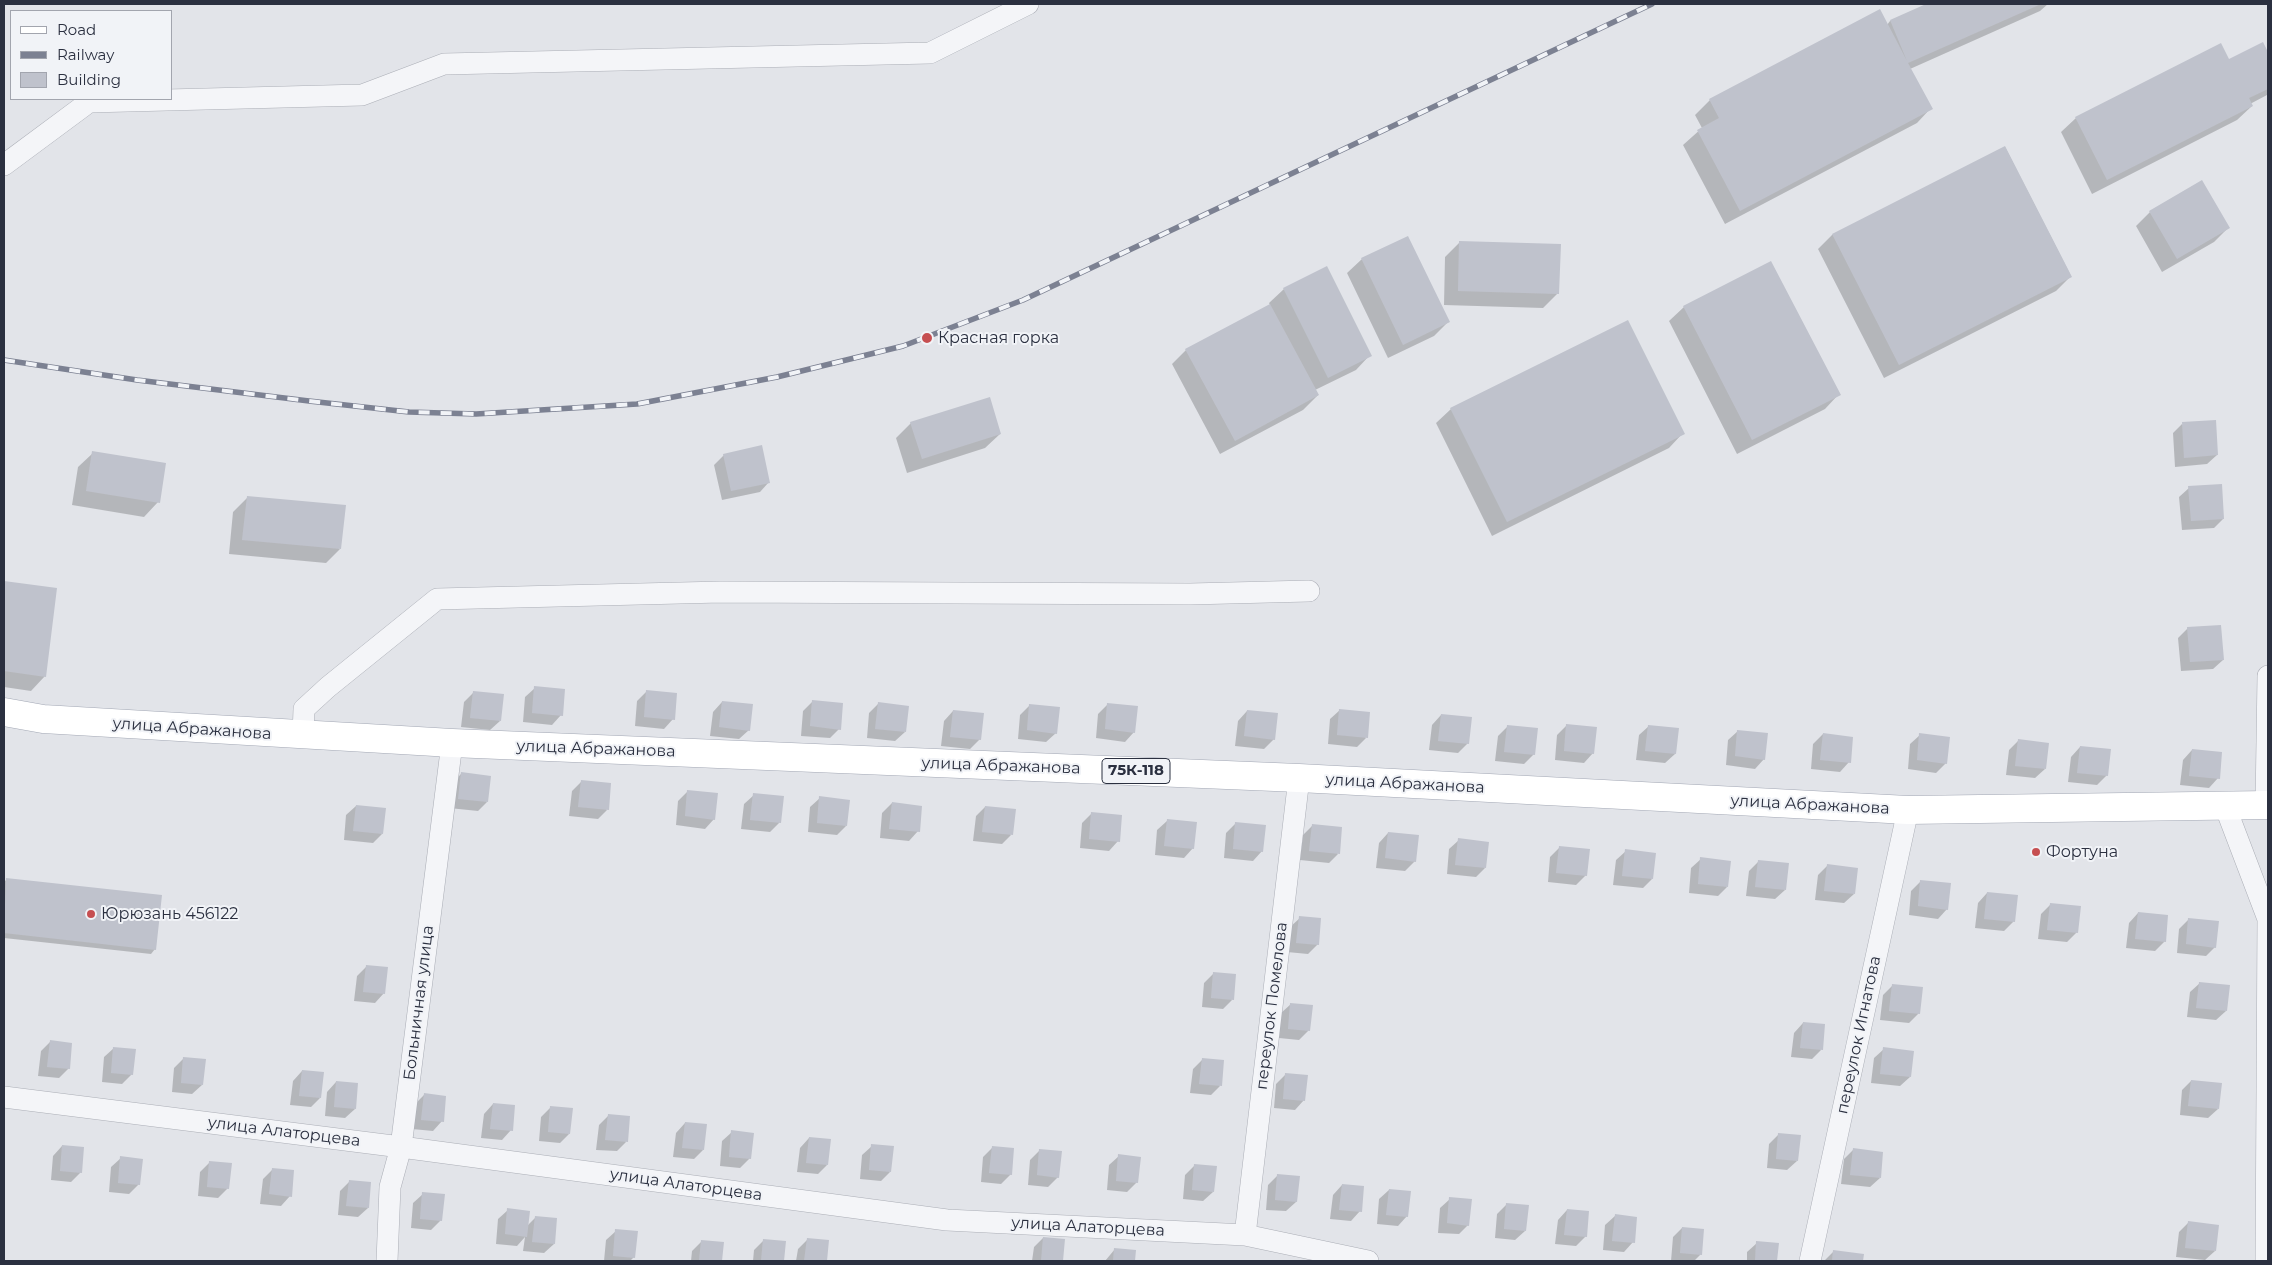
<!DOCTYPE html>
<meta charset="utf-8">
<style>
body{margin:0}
#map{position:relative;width:2272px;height:1265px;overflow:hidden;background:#e2e4e9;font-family:Montserrat,sans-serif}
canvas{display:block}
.frame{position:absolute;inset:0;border:5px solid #2b3040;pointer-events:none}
.legend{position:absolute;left:10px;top:10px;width:162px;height:90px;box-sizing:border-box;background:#f1f3f7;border:1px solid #a2a5ae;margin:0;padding:6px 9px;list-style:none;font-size:15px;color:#2b3040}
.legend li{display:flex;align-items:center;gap:10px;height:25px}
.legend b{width:25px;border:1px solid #a2a5ae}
</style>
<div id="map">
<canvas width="2272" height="1265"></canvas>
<div class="frame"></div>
<ul class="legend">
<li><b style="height:6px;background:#fff"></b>Road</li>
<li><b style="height:6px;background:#7c8192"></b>Railway</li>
<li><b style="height:14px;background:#bfc2cc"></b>Building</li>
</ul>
</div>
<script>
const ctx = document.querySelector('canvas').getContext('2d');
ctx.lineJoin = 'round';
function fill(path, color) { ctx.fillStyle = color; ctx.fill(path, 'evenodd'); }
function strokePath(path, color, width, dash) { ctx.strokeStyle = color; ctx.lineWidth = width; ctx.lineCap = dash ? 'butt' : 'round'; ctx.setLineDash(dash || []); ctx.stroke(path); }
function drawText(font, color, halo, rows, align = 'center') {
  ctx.font = font + ' Montserrat,sans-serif'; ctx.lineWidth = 4; ctx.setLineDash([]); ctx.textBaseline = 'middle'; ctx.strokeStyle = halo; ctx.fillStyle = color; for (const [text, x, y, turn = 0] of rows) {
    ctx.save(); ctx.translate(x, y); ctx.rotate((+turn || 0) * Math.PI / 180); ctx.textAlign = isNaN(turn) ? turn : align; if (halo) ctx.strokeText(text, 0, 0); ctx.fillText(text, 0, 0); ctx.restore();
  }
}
const shadow = new Path2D(`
 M1929,4H2048L2040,11L1910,69L1931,108L1917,123L1725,224L1683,145L1702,128L1695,115L1710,100L1887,25L1890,21Z
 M2262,44L2268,55L2267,95L2250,104L2252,106L2237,120L2092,194L2061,132L2076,118L2229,61Z
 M2005,147L2071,276L2056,291L1884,378L1818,249L1832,235Z
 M2150,212L2229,227L2214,242L2162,272L2136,226Z
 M1459,243L1558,293L1543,308L1444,305L1445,257Z
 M1362,259L1448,322L1434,336L1388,358L1347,273Z
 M1284,289L1370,355L1356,370L1315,390L1318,395L1303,410L1220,454L1172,364L1186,350L1270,305L1269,303Z
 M1684,307L1839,394L1825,409L1737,454L1669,321Z
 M1451,409L1683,433L1669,448L1492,536L1436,423Z
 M911,423L1000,434L985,448L907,473L896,438Z
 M2182,424L2217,455L2207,464L2175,467L2173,433Z
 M93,453L158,502L144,517L72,505L78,467Z
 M724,455L769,482L760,492L722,500L714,465Z
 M2189,488L2223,519L2214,528L2182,530L2179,497Z
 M247,498L340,549L326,563L229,554L233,512Z
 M4,582L56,589L45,676L31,691L4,687Z
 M2188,628L2223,660L2213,669L2181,671L2178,638Z
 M535,688L561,715L552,725L523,722L525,697Z
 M647,691L673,719L664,729L635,726L637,701Z
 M473,693L500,721L490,730L461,727L464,702Z
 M813,701L839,729L830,738L801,736L803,711Z
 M722,702L749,730L739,739L710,736L713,712Z
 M878,704L905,732L895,741L867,738L869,713Z
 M1108,704L1134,732L1125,742L1096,738L1098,714Z
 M1030,705L1056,733L1046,742L1018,739L1020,715Z
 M1340,710L1366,738L1357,747L1328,744L1330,719Z
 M953,711L980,739L970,749L941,746L944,721Z
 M1247,711L1274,739L1264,749L1235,746L1238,721Z
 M1441,715L1468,743L1458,753L1429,750L1432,725Z
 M1567,725L1593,753L1584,763L1555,760L1557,735Z
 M1508,726L1534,754L1524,764L1495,761L1498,736Z
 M1649,726L1678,729L1675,754L1665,763L1636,760L1639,735Z
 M1738,731L1764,759L1755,769L1726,765L1728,740Z
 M1823,734L1849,762L1840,772L1811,769L1813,744Z
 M1920,735L1946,763L1936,773L1908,769L1910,744Z
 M2018,741L2045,769L2035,778L2006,775L2009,750Z
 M2080,747L2107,775L2097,785L2068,782L2071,757Z
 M2192,750L2218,778L2209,788L2180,785L2183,760Z
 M461,774L487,802L478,811L449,808L452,783Z
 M581,782L607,810L598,819L569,816L572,791Z
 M688,791L714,819L705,829L676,825L678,801Z
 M754,795L780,822L770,832L741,829L744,804Z
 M820,798L846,826L837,835L808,832L810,807Z
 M892,803L918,831L909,841L880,838L882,813Z
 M356,806L382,834L373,843L344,840L346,815Z
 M985,807L1011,835L1002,844L973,841L976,816Z
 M1092,813L1118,841L1109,851L1080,848L1082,823Z
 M1167,821L1193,848L1184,858L1155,855L1157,830Z
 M1236,823L1262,851L1253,861L1224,858L1226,833Z
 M1312,826L1338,854L1329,863L1300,860L1303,835Z
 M1388,833L1415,861L1405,871L1376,868L1379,843Z
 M1459,840L1485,868L1476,877L1447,874L1449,849Z
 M1560,847L1586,875L1576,885L1548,882L1550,857Z
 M1626,851L1652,879L1643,888L1613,885L1616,860Z
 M1701,859L1727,887L1718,896L1689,893L1691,868Z
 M1758,862L1785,890L1775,899L1746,896L1749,871Z
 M1828,865L1854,894L1844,903L1815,900L1818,875Z
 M7,879L155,949L151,954L4,938V882Z
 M1921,881L1947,909L1938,919L1909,915L1911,891Z
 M1987,893L2014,921L2004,931L1975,928L1978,903Z
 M2050,905L2077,932L2067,942L2038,939L2041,914Z
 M2138,913L2165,941L2155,951L2126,948L2129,923Z
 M1300,918L1318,944L1308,954L1287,952L1290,927Z
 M2189,919L2215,947L2206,956L2177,953L2179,929Z
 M366,967L384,993L375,1003L354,1001L357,976Z
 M1214,973L1232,1000L1223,1009L1202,1007L1204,983Z
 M2200,983L2226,1011L2216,1020L2187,1017L2190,992Z
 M1893,985L1919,1013L1909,1023L1880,1020L1883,995Z
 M1291,1004L1309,1030L1299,1040L1279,1038L1281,1013Z
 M1803,1023L1821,1050L1812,1059L1791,1057L1794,1033Z
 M50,1042L69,1068L59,1078L38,1076L41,1051Z
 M114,1048L132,1074L122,1084L102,1082L104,1057Z
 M1884,1049L1910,1077L1900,1086L1871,1083L1874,1058Z
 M184,1058L202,1085L192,1094L172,1092L174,1068Z
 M1202,1060L1220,1086L1211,1095L1190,1093L1193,1069Z
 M302,1071L320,1098L311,1107L290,1105L293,1081Z
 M1286,1074L1304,1100L1295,1110L1274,1108L1276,1084Z
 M2191,1081L2218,1109L2208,1118L2180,1115L2182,1090Z
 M336,1082L355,1109L345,1118L325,1116L327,1092Z
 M424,1095L442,1121L433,1131L412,1129L415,1104Z
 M493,1104L511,1130L502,1140L481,1138L484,1114Z
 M551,1107L569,1134L560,1143L539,1141L541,1117Z
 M608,1116L626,1142L617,1151L596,1150L599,1125Z
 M685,1123L703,1150L694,1159L673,1157L676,1133Z
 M732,1132L750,1158L740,1168L720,1166L722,1141Z
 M1779,1134L1797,1161L1787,1170L1767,1168L1769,1144Z
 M809,1138L827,1165L818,1174L797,1172L800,1148Z
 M62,1146L81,1172L71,1182L51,1180L53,1156Z
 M872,1146L890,1172L881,1181L860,1179L862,1155Z
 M992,1148L1011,1174L1001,1184L981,1182L983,1157Z
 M1040,1150L1058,1177L1048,1187L1028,1185L1030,1160Z
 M1853,1150L1880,1178L1870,1187L1841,1184L1844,1159Z
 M1119,1156L1137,1182L1127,1192L1107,1190L1109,1165Z
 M121,1158L139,1184L129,1194L109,1192L111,1167Z
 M210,1162L228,1188L218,1198L198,1196L200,1172Z
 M1195,1165L1213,1192L1203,1201L1183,1199L1185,1175Z
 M272,1170L290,1196L281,1206L260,1204L263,1179Z
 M1278,1175L1298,1177L1296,1202L1286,1211L1266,1210L1268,1185Z
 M349,1182L368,1208L358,1217L338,1215L340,1191Z
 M1342,1185L1360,1211L1351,1221L1330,1219L1333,1195Z
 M1389,1190L1407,1216L1398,1226L1377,1224L1379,1199Z
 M423,1194L441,1220L431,1230L411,1228L413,1203Z
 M1450,1199L1468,1225L1459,1234L1438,1233L1440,1208Z
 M1507,1204L1525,1231L1515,1240L1495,1238L1497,1214Z
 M508,1210L527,1226L535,1218L554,1244L544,1253L523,1251L525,1237L517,1246L496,1244L498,1219Z
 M1567,1210L1586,1236L1576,1246L1555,1244L1558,1220Z
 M1615,1216L1633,1242L1624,1252L1603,1250L1605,1225Z
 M2188,1223L2215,1251L2205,1260L2176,1257L2179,1232Z
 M1682,1228L1701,1254L1694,1261H1671L1673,1237Z
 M616,1231L634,1257L630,1261H604L606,1240Z
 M1043,1238L1064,1240L1062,1261H1032L1034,1247Z
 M764,1240L784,1242L783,1261H753L754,1250Z
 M807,1240L828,1241L826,1261H796L798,1249Z
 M702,1241L722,1243L721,1261H691L692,1251Z
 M1757,1243L1778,1245L1776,1261H1747V1252Z
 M1115,1249L1135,1251L1134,1261H1105Z
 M1834,1251L1862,1255V1261H1824Z`);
const building = new Path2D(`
 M1926,4H2041L1908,63L1933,109L1740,211L1697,130L1719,118L1709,99L1880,9L1907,61L1890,20Z
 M2263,42L2268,52V89L2249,98L2253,106L2107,180L2075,117L2221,43L2229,59Z
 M2005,146L2072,277L1899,365L1832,234Z
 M2202,180L2230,228L2177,259L2149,211Z
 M1408,236L1450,322L1403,345L1361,258Z
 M1459,241L1561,244L1559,294L1458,291Z
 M1771,261L1841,395L1752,440L1683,306Z
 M1327,266L1372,356L1328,378L1283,288Z
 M1270,304L1319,395L1235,441L1185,349Z
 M1628,320L1685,434L1507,522L1450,408Z
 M990,397L1001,434L922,459L910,422Z
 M2216,420L2218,455L2184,458L2182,422Z
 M762,445L770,483L731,491L723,454Z
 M92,451L166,463L160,503L86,491Z
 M2222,484L2224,519L2191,521L2188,486Z
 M247,496L346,505L341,549L242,540Z
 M4,581L57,588L46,677L4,671Z
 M2221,625L2224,660L2190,662L2187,627Z
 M534,686L565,689L563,716L532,713Z
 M646,690L677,693L675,720L644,717Z
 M473,691L504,694L501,721L470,718Z
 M812,700L843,703L841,730L810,726Z
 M722,701L753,704L750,731L719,727Z
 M878,702L909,706L906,732L875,729Z
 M1107,703L1138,706L1135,733L1105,729Z
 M1029,704L1060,707L1057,734L1027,730Z
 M1339,709L1370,712L1368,738L1337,735Z
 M953,710L984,713L981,740L950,737Z
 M1247,710L1278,713L1275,740L1244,736Z
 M1441,714L1472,717L1469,744L1438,741Z
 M1566,724L1597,727L1594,754L1564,751Z
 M1507,725L1538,728L1535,755L1504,752Z
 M1648,725L1679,728L1676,754L1645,751Z
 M1737,730L1768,733L1765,760L1735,756Z
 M1823,733L1853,737L1851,763L1820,760Z
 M1919,733L1950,737L1947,764L1917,760Z
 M2018,739L2049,743L2046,769L2015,766Z
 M2080,746L2111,749L2108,776L2077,773Z
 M2192,749L2222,752L2220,779L2189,776Z
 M461,772L491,776L488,802L458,799Z
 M581,780L611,783L609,810L578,807Z
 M687,790L718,793L715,820L685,816Z
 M753,793L784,796L781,823L750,820Z
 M819,796L850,800L847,826L817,823Z
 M892,802L922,806L920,832L889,829Z
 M356,805L386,808L383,834L353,831Z
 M985,806L1016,809L1013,835L982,832Z
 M1091,812L1122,815L1120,842L1089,839Z
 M1167,819L1197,822L1194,849L1164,846Z
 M1235,822L1266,825L1263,852L1233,849Z
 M1312,824L1342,827L1340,854L1309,851Z
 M1388,832L1419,835L1416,862L1385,858Z
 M1458,838L1489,842L1486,868L1455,865Z
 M1559,846L1590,849L1587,876L1556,873Z
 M1625,849L1656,853L1653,879L1622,876Z
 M1700,857L1731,861L1728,887L1698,884Z
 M1758,860L1789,863L1786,890L1755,887Z
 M1827,864L1858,868L1855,894L1824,891Z
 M6,878L162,895L156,950L4,933Z
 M1920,880L1951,883L1948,910L1918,906Z
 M1987,892L2018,895L2015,922L1984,919Z
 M2050,903L2081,906L2078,933L2047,930Z
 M2138,912L2168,915L2166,942L2135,939Z
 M1299,916L1321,918L1319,945L1296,943Z
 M2188,918L2219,921L2216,948L2186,944Z
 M366,965L388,967L385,994L363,992Z
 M1213,972L1236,974L1234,1000L1211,998Z
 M2199,982L2230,985L2227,1011L2196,1008Z
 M1892,984L1923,987L1920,1014L1889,1011Z
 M1290,1003L1313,1005L1310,1031L1288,1029Z
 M1803,1022L1825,1024L1823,1050L1800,1048Z
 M50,1040L72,1043L70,1069L47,1067Z
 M113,1047L136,1049L133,1075L111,1073Z
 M1883,1047L1914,1051L1911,1077L1880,1074Z
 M183,1057L206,1059L203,1085L181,1083Z
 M1202,1058L1224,1060L1222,1086L1199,1084Z
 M302,1070L324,1072L321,1098L299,1096Z
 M1285,1073L1308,1075L1305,1101L1283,1099Z
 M2191,1080L2222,1083L2219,1109L2188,1106Z
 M336,1081L358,1083L356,1109L334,1107Z
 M424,1093L446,1096L444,1122L421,1120Z
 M493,1103L515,1105L513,1131L490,1129Z
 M550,1106L573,1108L570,1134L548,1132Z
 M608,1114L630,1116L628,1142L605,1140Z
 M685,1122L707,1124L704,1150L682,1148Z
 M731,1130L754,1133L751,1159L729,1157Z
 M1778,1133L1801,1135L1798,1161L1776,1159Z
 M809,1137L831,1139L828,1165L806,1163Z
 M871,1144L894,1146L891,1172L869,1170Z
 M62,1145L84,1147L82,1173L60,1171Z
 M992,1146L1014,1148L1012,1175L989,1173Z
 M1853,1148L1883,1152L1881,1178L1850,1175Z
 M1039,1149L1062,1151L1059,1178L1037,1175Z
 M1118,1154L1141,1157L1138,1183L1116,1181Z
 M120,1156L143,1159L140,1185L118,1183Z
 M209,1161L232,1163L229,1189L207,1187Z
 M1194,1164L1217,1166L1214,1192L1192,1190Z
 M272,1168L294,1170L292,1197L269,1194Z
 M1277,1174L1300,1176L1297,1202L1275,1200Z
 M349,1180L371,1182L369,1208L346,1206Z
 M1342,1184L1364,1186L1362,1212L1339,1210Z
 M1389,1189L1411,1191L1408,1217L1386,1215Z
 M422,1192L445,1194L442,1221L420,1219Z
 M1449,1197L1472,1199L1469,1226L1447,1223Z
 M1506,1203L1529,1205L1526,1231L1504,1229Z
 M507,1208L530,1211L527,1237L505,1234Z
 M1567,1209L1589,1211L1587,1237L1564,1235Z
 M1615,1214L1637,1217L1635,1243L1612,1241Z
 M535,1216L557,1218L555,1244L532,1242Z
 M2188,1221L2219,1225L2216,1251L2185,1248Z
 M1682,1227L1704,1229L1702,1255L1680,1253Z
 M615,1229L638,1231L635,1258L613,1256Z
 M1043,1237L1065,1239L1063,1261H1041Z
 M807,1238L829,1240L827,1261H804Z
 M763,1239L786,1241L784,1261H761Z
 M701,1240L724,1242L722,1261H699Z
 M1756,1241L1779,1243L1777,1261H1755Z
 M1114,1248L1136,1250L1135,1261H1113Z
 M1833,1250L1864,1254L1863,1261H1832Z`);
const street = new Path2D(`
 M4,165L89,102L362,95L444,64L930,53L1028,4
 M303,736L304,709L328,687L437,599L721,592L1190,594L1309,591
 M2266,805L2268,676
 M2225,806L2268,919L2266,1261
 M4,1097L401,1147L947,1220L1245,1235L1368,1261
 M1245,1235L1299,778
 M387,1261L390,1187L401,1147L452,743
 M1810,1261L1908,810`);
const primary = new Path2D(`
 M4,712L43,719L452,743L1299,778L1908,810L2268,805`);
const rail = new Path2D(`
 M4,360L137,380L309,401L409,412L476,414L637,404L777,377L903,346L1023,300L1652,4`);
const markers = [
 [927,338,6,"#c64f51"],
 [2036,852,5,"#c64f51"],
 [91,914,5,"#c64f51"]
];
const shields = [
 [1136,771,68]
];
const shieldNames = [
 ["75К-118",1136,771]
];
const poiNames = [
 ["Красная горка",938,338],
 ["Фортуна",2046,852],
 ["Юрюзань 456122",101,914]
];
const streetNames = [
 ["улица Абражанова",192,729,4],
 ["улица Абражанова",596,749,2],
 ["улица Абражанова",1001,766,2],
 ["улица Абражанова",1405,784,3],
 ["улица Абражанова",1810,805,3],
 ["Больничная улица",419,1003,-83],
 ["переулок Помелова",1272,1006,-83],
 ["переулок Игнатова",1859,1035,-78],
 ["улица Алаторцева",284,1132,7],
 ["улица Алаторцева",686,1185,8],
 ["улица Алаторцева",1088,1227,3]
];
fill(shadow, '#0003');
fill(building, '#bfc2cc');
strokePath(street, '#abaeb6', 22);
strokePath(primary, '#a2a7b4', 29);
strokePath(street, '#f4f5f8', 21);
strokePath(primary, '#fff', 28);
strokePath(rail, '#7c8192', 5.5);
strokePath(rail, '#f1f3f7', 4, [11]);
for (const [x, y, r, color] of markers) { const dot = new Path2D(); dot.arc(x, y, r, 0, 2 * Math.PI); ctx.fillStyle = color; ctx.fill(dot); strokePath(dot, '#f1f3f7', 2); }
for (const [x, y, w] of shields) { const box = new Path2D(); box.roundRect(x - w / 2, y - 12.5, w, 25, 4); ctx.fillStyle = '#f1f3f7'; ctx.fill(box); strokePath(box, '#2b3040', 1); }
drawText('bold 15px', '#2b3040', null, shieldNames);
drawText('16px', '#2b3040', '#f1f3f7', poiNames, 'left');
drawText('16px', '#2b3040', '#f1f3f7', streetNames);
</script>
